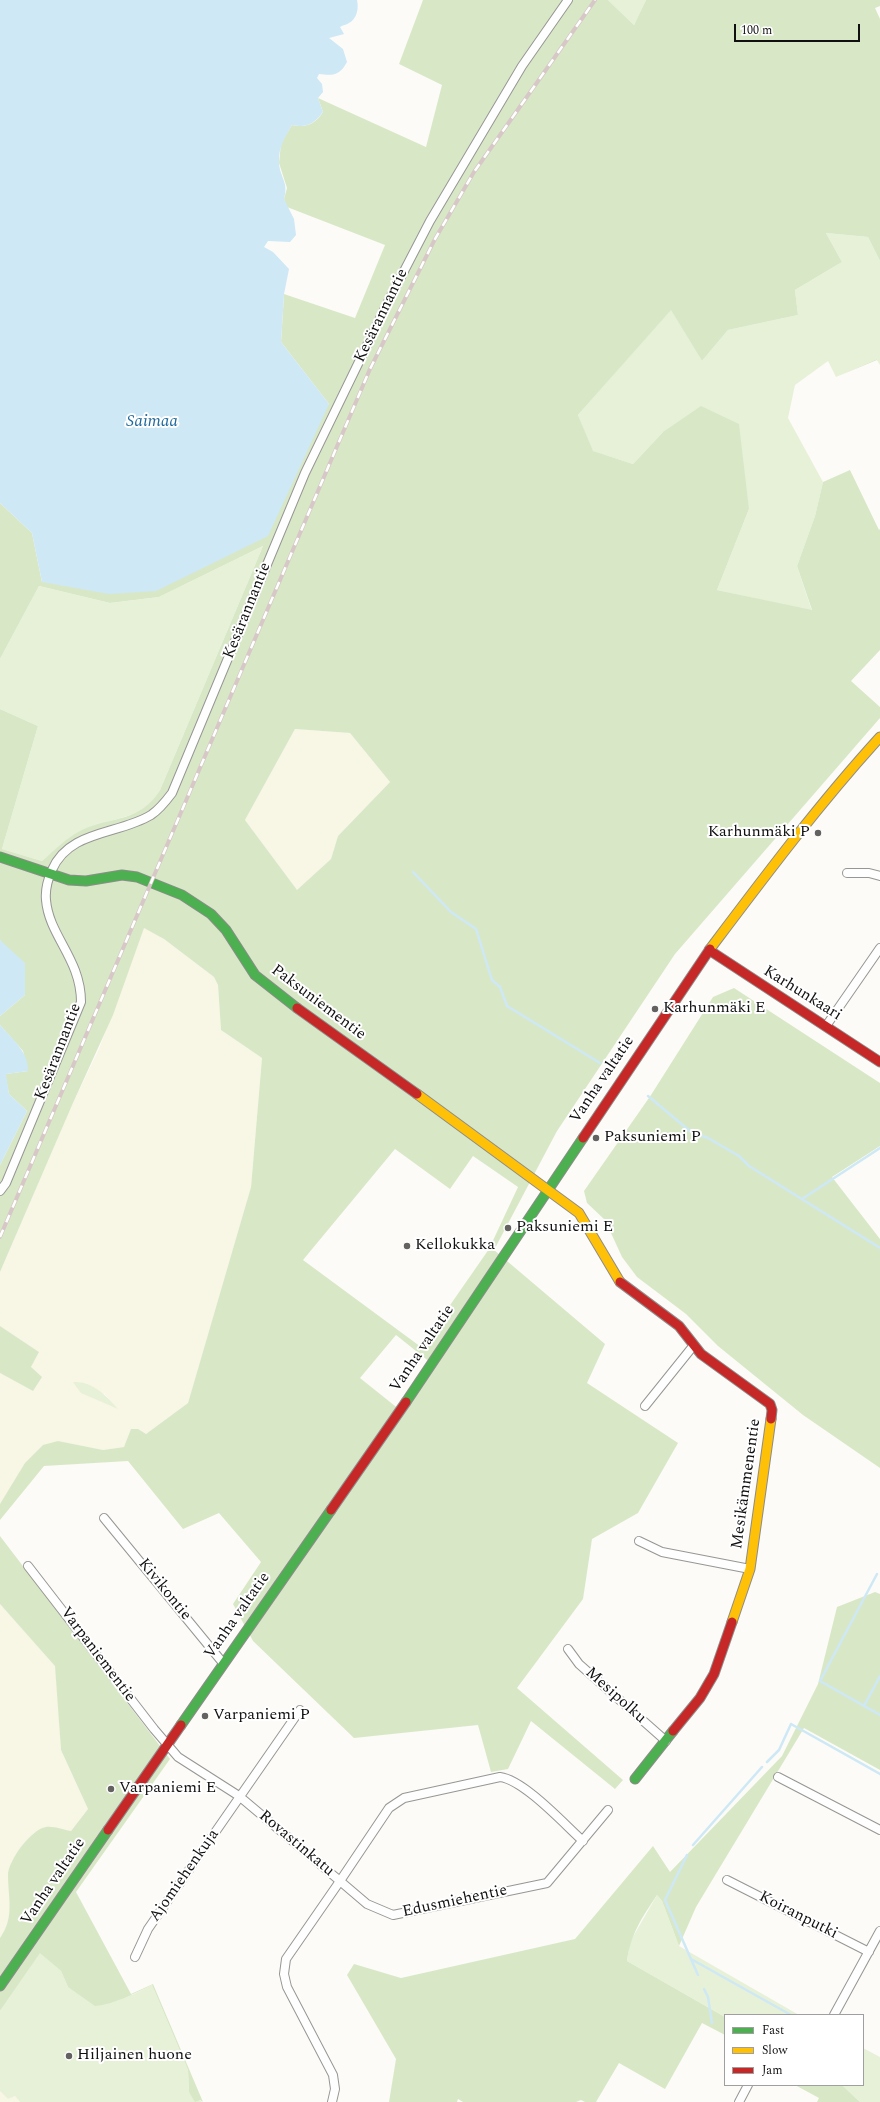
<!DOCTYPE html>
<meta charset="utf-8">
<style>
body{margin:0}
#map{position:relative;width:880px;height:2102px;overflow:hidden;background:#fcfbf7;font-family:Spectral,serif}
canvas{display:block}
.legend{position:absolute;left:724px;top:2014px;width:140px;height:72px;box-sizing:border-box;background:#fff;border:1px solid #9f9f9f;margin:0;padding:5px 7px;list-style:none;font-size:12px;color:#101010}
.legend li{display:flex;align-items:center;gap:8px;height:20px}
.legend b{width:20px;border:1px solid #9f9f9f}
.scale{position:absolute;left:734px;top:24px;width:126px;height:18px;box-sizing:border-box;border:2px solid #101010;border-top:0;padding-left:5px;font-size:12px;line-height:14px;white-space:nowrap;color:#101010;-webkit-text-stroke:3px #fff;paint-order:stroke}
</style>
<div id="map">
<canvas width="880" height="2102"></canvas>
<ul class="legend">
<li><b style="height:5px;background:#4caf50"></b>Fast</li>
<li><b style="height:5px;background:#ffc107"></b>Slow</li>
<li><b style="height:5px;background:#c62828"></b>Jam</li>
</ul>
<div class="scale">100 m</div>
</div>
<script>
const ctx = document.querySelector('canvas').getContext('2d');
ctx.lineJoin = 'round';
function fill(path, color) { ctx.fillStyle = color; ctx.fill(path, 'evenodd'); }
function strokePath(path, color, width, dash) { ctx.strokeStyle = color; ctx.lineWidth = width; ctx.lineCap = dash ? 'butt' : 'round'; ctx.setLineDash(dash || []); ctx.stroke(path); }
function drawText(font, color, halo, rows, align = 'center') {
  ctx.font = font + ' Spectral,serif'; ctx.lineWidth = 4; ctx.setLineDash([]); ctx.textBaseline = 'middle'; ctx.strokeStyle = halo; ctx.fillStyle = color; for (const [text, x, y, turn = 0] of rows) {
    ctx.save(); ctx.translate(x, y); ctx.rotate((+turn || 0) * Math.PI / 180); ctx.textAlign = isNaN(turn) ? turn : align; if (halo) ctx.strokeText(text, 0, 0); ctx.fillText(text, 0, 0); ctx.restore();
  }
}
const farmland = new Path2D(`
 M295,729L350,733L390,782L338,836L331,859L297,891L245,820Z
 M144,927L164,939L214,977L218,985L221,1030L262,1058L251,1187L188,1403L146,1434L144,1433L124,1447L103,1450L58,1441L11,1489L0,1504V1373L33,1391L31,1367L39,1352L0,1326V1272L73,1103L99,1049ZM104,1393L117,1408L100,1401Z
 M0,1604L56,1666L61,1750L88,1809L71,1831L46,1827L34,1833L24,1843L12,1861L8,1876L11,1912L5,1930L0,1938Z
 M0,2091L8,2099L15,2096L20,2102H0Z`);
const green = new Path2D(`
 M608,0H646L634,25Z
 M826,233L868,237L880,261V365L877,359L836,377L828,361L795,385L788,418L823,482L815,516L797,566L812,611L717,590L749,509L663,432L633,464L592,451L578,415L671,309L702,361L728,330L798,315L795,290L842,262Z
 M263,546L160,790C143,817 128,814 102,824C79,833 60,845 42,861L2,849L38,726L0,709V659L39,586L110,603L159,597Z
 M73,1382C92,1381 106,1395 118,1409L81,1393Z
 M657,1895L662,1901L679,1946L799,2015H725V2017L627,1961L630,1942Z
 M40,1952L61,1971L68,1987L132,1995L152,1985L188,2070L189,2092L202,2102H20L15,2096L8,2099L0,2091V2011Z
 M863,2048L880,2057V2102H860L842,2085H863Z`);
const forest = new Path2D(`
 M423,0H608L634,25L646,0H880V6L875,8L880,19V261L868,237L826,233L842,262L795,290L798,315L728,330L702,361L671,310L578,415L593,451L633,464L663,432L701,406L739,424L749,509L717,590L812,610L797,566L815,516L823,482L788,418L795,385L828,361L836,377L877,359L880,365L877,360L836,377L828,361L795,385L788,418L823,482L850,470L879,530L880,529V650L851,681L880,707V718L675,954L557,1131L494,1250L605,1344L587,1383L678,1443L638,1513L592,1539L583,1599L517,1688L623,1780L615,1789L531,1721L508,1769L491,1772L478,1725L354,1738L253,1641L233,1604L261,1562L219,1513L183,1529L128,1461L44,1466L0,1520V1504L25,1463L43,1445L58,1441L103,1450L124,1447L131,1429H138L146,1434L188,1403L251,1187L262,1058L221,1030L218,985L214,977L164,939L144,928L113,1015L73,1103L0,1272V1165L27,1111L9,1094L5,1074L28,1071L23,1051L0,1025V1016L25,995L0,940V709L38,726L2,849L42,861C55,850 68,836 84,829C114,816 140,822 160,790L263,546L159,597L110,603L39,586L0,659V503L32,533L42,582L329,404L281,342L284,294L355,318L385,245L287,207L284,199L287,188L279,163L281,143L292,125C307,128 315,124 323,112L318,98L426,147L442,85L399,64ZM295,729L350,733L390,782L338,836L331,859L297,890L245,820ZM395,1149L450,1189L473,1156L518,1187L489,1249L421,1347L303,1260ZM396,1335L431,1363L400,1410L360,1378Z
 M734,988L880,1083V1146L832,1177L880,1239V1468L803,1415L718,1346L686,1314L637,1277L622,1257L605,1220L587,1203L584,1191L651,1095L713,997Z
 M0,1326L39,1352L31,1367L42,1377L33,1391L0,1373Z
 M0,1536L170,1759L76,1892L131,1994L153,1984L203,2102L200,2100L195,2102L189,2092L188,2070L152,1985C133,1994 115,2004 95,2006L68,1987L61,1971L40,1953L0,2011V1938C15,1917 8,1898 8,1875C8,1861 31,1829 46,1827C54,1826 64,1830 71,1831L88,1809L61,1750L55,1666L0,1604Z
 M875,1592L880,1594V1770L804,1728L696,1907L679,1946L662,1901L657,1895C642,1918 631,1933 627,1961L725,2017V2035L702,2023L665,2089L619,2063L596,2102H585L581,2100L576,2102H463L458,2099L457,2102H389L396,2059L347,1975L354,1964L401,1978L575,1939L653,1846L670,1872L782,1756L818,1684L837,1607Z
 M795,2085H842L860,2102H817L819,2098Z`);
const water = new Path2D(`
 M0,0H357C359,8 357,19 349,23C346,25 343,25 340,27L344,34L329,38L343,49L347,62C340,75 334,76 319,74L317,78L322,84L323,92L318,98L323,112C314,124 307,128 292,125C285,137 278,148 279,163C280,178 289,182 284,199L294,219L296,235L290,242L268,241L264,247L273,252L289,269L284,294L281,342L329,404L268,536L156,591L109,594L42,582L32,533L0,503Z
 M0,940L25,963V995L0,1016Z
 M0,1025C12,1039 29,1052 28,1071L6,1074L9,1094L27,1111L0,1165Z`);
const stream = new Path2D(`
 M413,872L451,912L476,929L492,980L500,987L507,1006L600,1063
 M648,1096L691,1132L708,1138L739,1156L749,1166L880,1248
 M802,1199L880,1148
 M877,1574L820,1681L880,1715
 M864,1706L880,1676
 M767,1762L779,1750L791,1724L880,1774
 M693,1845L762,1767
 M687,1855L665,1900L698,1975
 M691,1959L791,2015
 M704,1989L708,1997L712,2023`);
const street = new Path2D(`
 M847,873H869L880,876
 M826,1026L880,948
 M0,1191L6,1183L81,1002C81,959 49,936 46,900C45,890 48,879 52,870C69,830 118,835 151,815C160,809 166,801 172,793L305,473L389,300L430,221L522,66L568,0
 M645,1406L694,1345
 M104,1518L223,1663
 M639,1541L662,1552L750,1569
 M28,1566L154,1729L178,1757L239,1796L340,1881L286,1959L284,1974L287,1987L333,2075L335,2089L332,2102
 M568,1649L579,1664L666,1741
 M778,1777L880,1830
 M583,1841C564,1824 524,1780 500,1777L404,1798L389,1808L340,1881L367,1904L393,1915L547,1883L608,1810
 M727,1880L869,1952
 M135,1957L148,1929L300,1710
 M834,2015L880,1931
 M739,2102L748,2085`);
const fast = new Path2D(`
 M0,857L69,880L86,881L122,875L137,877L182,895L211,914L226,930L255,975L297,1008
 M406,1402L583,1138
 M181,1725L331,1510
 M635,1779L673,1731
 M0,1986L108,1830`);
const slow = new Path2D(`
 M710,949C765,876 819,804 880,737
 M417,1094L579,1213L620,1282
 M732,1622L750,1569L771,1419`);
const jam = new Path2D(`
 M709,950L880,1062
 M297,1008L417,1094
 M583,1138L710,949
 M620,1282L679,1326L701,1354L770,1404L772,1410L771,1419
 M331,1510L406,1402
 M673,1731L700,1698L714,1674L732,1622
 M108,1830L181,1725`);
const rail = new Path2D(`
 M0,1237L370,369L435,239L474,172L595,0`);
const markers = [
 [818,833,4,"#636261"],
 [655,1009,4,"#636261"],
 [596,1138,4,"#636261"],
 [508,1228,4,"#636261"],
 [407,1246,4,"#636261"],
 [205,1716,4,"#636261"],
 [111,1789,4,"#636261"],
 [69,2056,4,"#636261"]
];
const streetNames = [
 ["Kesärannantie",382,316,-64],
 ["Kesärannantie",248,611,-68],
 ["Karhunkaari",802,994,32],
 ["Paksuniementie",318,1003,37],
 ["Kesärannantie",59,1052,-69],
 ["Vanha valtatie",603,1080,-56],
 ["Vanha valtatie",423,1349,-56],
 ["Mesikämmenentie",747,1484,-82],
 ["Kivikontie",164,1590,51],
 ["Vanha valtatie",238,1616,-55],
 ["Varpaniementie",97,1655,53],
 ["Mesipolku",615,1696,42],
 ["Rovastinkatu",296,1844,40],
 ["Ajomiehenkuja",185,1876,-55],
 ["Vanha valtatie",54,1882,-56],
 ["Edusmiehentie",455,1902,-12],
 ["Koiranputki",798,1916,27]
];
const poiNames = [
 ["Karhunmäki P",810,833,"right"],
 ["Karhunmäki E",663,1009],
 ["Paksuniemi P",604,1138],
 ["Paksuniemi E",516,1228],
 ["Kellokukka",415,1246],
 ["Varpaniemi P",213,1716],
 ["Varpaniemi E",119,1789],
 ["Hiljainen huone",77,2056]
];
const waterNames = [
 ["Saimaa",152,423]
];
fill(farmland, '#f8f6e4');
fill(green, '#e7f1d8');
fill(forest, '#d8e8c7');
fill(water, '#cee8f5');
strokePath(stream, '#cee8f5', 2.5);
strokePath(street, '#969694', 10);
strokePath(fast, '#8d8c8b', 11);
strokePath(slow, '#8d8c8b', 11);
strokePath(jam, '#8d8c8b', 11);
strokePath(street, '#fffefe', 8);
strokePath(fast, '#4caf50', 9);
strokePath(slow, '#ffc107', 9);
strokePath(jam, '#c62828', 9);
strokePath(rail, '#d7c7c7', 4);
strokePath(rail, '#fff', 2.5, [8]);
for (const [x, y, r, color] of markers) { const dot = new Path2D(); dot.arc(x, y, r, 0, 2 * Math.PI); ctx.fillStyle = color; ctx.fill(dot); strokePath(dot, '#fff', 1.5); }
drawText('16px', '#101010', '#fff', streetNames);
drawText('16px', '#101010', '#fff', poiNames, 'left');
drawText('italic 17px', '#1f689d', '#fff', waterNames);
</script>
